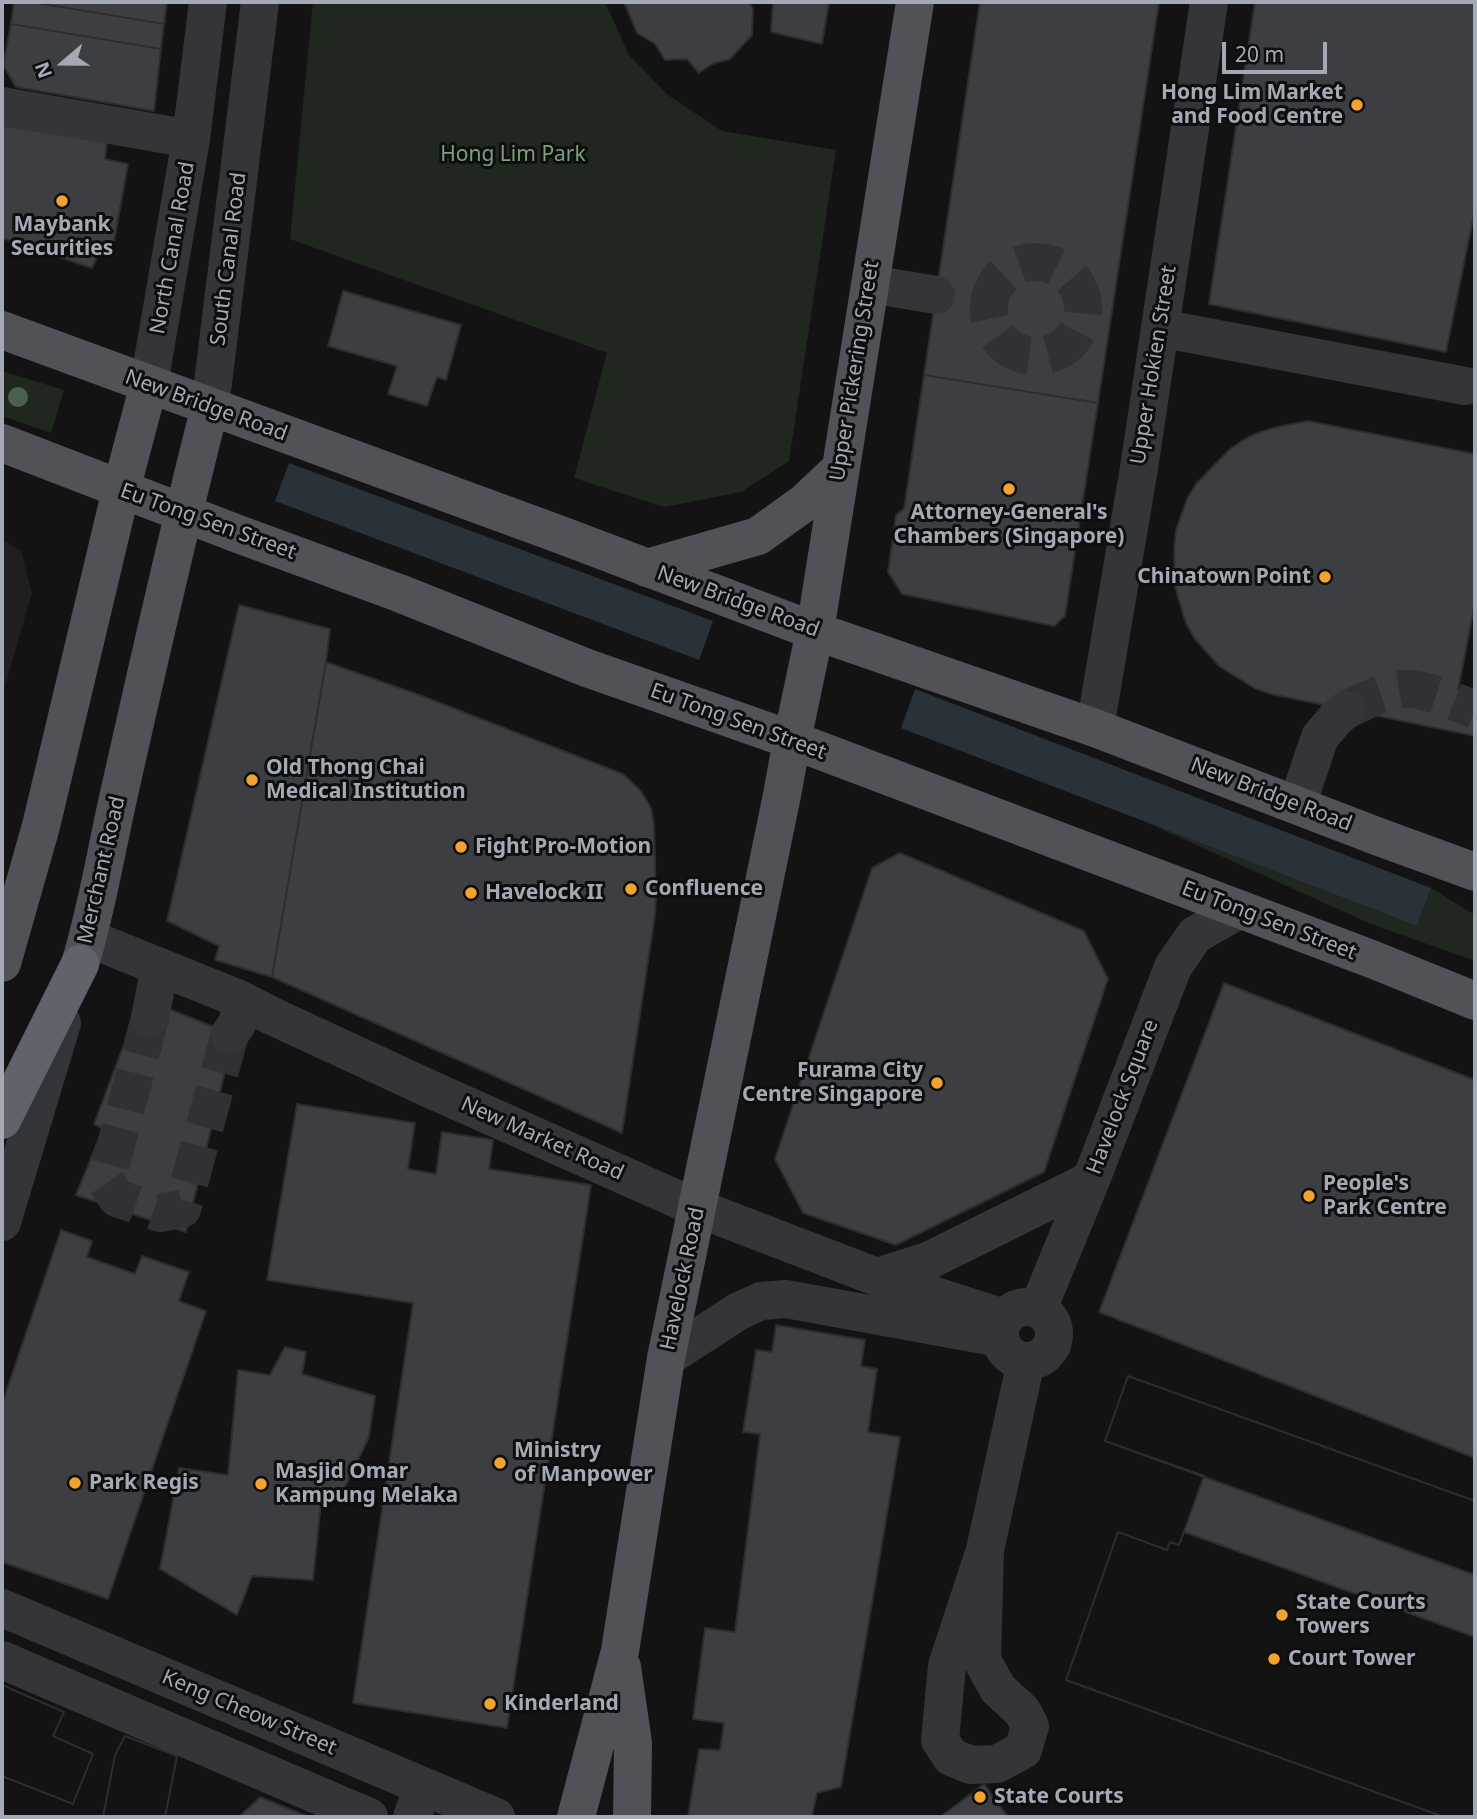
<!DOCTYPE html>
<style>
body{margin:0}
#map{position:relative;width:1477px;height:1819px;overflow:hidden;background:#131314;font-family:"Noto Sans",sans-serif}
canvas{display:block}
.frame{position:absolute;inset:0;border:4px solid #a4aab5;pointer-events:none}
.north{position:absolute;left:28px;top:28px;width:70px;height:70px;-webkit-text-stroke:5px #0e0e0f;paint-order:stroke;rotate:250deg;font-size:19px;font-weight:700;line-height:28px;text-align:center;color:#a4aab5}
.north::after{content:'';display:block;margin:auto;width:24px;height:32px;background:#a4aab5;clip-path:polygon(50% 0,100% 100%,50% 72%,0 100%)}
.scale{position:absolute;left:1222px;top:42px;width:105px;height:32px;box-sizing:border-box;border:4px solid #a4aab5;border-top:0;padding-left:9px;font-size:21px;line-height:24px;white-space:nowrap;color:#a4aab5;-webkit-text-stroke:5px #0e0e0f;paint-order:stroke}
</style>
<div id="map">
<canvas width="1477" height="1819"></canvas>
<div class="frame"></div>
<div class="north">N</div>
<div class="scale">20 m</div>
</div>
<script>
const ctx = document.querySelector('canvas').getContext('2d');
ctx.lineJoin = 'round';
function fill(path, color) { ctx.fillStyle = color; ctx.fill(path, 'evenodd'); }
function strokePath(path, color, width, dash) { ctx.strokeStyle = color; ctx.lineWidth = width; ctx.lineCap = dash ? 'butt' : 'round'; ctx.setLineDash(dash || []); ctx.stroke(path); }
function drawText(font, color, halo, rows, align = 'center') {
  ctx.font = font + ' "Noto Sans",sans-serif'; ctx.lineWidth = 6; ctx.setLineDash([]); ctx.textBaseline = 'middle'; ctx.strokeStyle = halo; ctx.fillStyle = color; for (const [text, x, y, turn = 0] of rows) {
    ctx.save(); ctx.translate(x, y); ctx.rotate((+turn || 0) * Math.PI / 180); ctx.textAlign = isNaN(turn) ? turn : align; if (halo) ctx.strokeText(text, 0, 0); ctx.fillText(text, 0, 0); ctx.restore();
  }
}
const built = new Path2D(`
 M2,539L21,551L32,593L3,693Z`);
const green = new Path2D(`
 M313,2H605L629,55L668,95L722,131L836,150L789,461L741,492L664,507L574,478L607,353L290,239Z
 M2,371L64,390L51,433L2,416Z
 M1141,820L1417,926L1431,888L1475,915V961L1371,924Z`);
const water = new Path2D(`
 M289,463L713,621L699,660L275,501Z
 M915,689L1431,888L1417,926L901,728Z`);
const building = new Path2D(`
 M14,2H31L164,24L161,49L11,24Z
 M31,2H167L164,24Z
 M624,2H749L753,9L752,35L730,59L712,64L699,73L687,59L665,60L655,44L637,33Z
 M773,2H829L822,44L771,32Z
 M980,2H1159L1098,403L924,375Z
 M1255,2H1475V209L1446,352L1209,304Z
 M11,24L161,49L154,111L16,87L3,65Z
 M2,125L107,142L105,159L128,164L114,242L104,241L92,268L2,238Z
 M343,291L461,325L446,380L437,377L427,406L388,394L397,366L328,346Z
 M924,375L1098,403L1065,616L1054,626L902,594L888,572L896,515L904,509Z
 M1308,421L1475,454V736L1271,694L1256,689L1220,667L1195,639L1186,623L1175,587L1174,548L1176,530L1187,499L1196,484L1230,449L1245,439L1260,432L1277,427Z
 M1475,603V694L1458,690Z
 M239,605L330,629L326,662L272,977L215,960L219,946L167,921Z
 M326,662L422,696L623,774L641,791L651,808L654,825L656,898L655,915L622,1133L272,977Z
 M900,853L1084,931L1108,979L1044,1172L896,1245L803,1213L775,1159L872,868Z
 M1224,983L1475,1080V1458L1099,1312Z
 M159,1005L234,1035L186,1232L76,1195L103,1129L94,1124L123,1047L133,1049L146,1016Z
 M297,1104L415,1123L408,1169L436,1174L442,1132L493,1140L489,1169L591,1185L507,1728L353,1703L413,1303L267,1280Z
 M61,1230L92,1241L87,1257L135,1274L142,1256L189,1272L179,1301L206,1311L108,1599L2,1562V1404Z
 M776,1325L865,1340L861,1366L877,1369L868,1432L900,1437L841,1787L817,1793L812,1817H688L699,1749L720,1750L724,1723L693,1719L705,1628L735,1632L760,1434L743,1432L756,1350L772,1352Z
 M285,1347L306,1352L302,1374L375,1396L369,1437L341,1495L322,1493L313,1580L252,1576L237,1615L160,1569L179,1468L228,1475L238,1370L270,1375Z
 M1128,1376L1475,1501V1575L1105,1441Z
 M1128,1376L1475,1501V1817H1444L1066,1680L1118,1532L1167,1550L1170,1542L1179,1545L1204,1476L1105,1441Z
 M1118,1532L1167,1550L1170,1542L1179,1545L1184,1532L1475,1637V1817H1444L1066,1680Z
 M2,1685L64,1712L53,1736L93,1754L73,1804L2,1776Z
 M2,1685L64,1712L53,1736L93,1754L73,1804L2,1776Z
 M125,1736L177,1756L165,1817H103L115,1755Z
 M125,1736L177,1756L165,1817H103L115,1755Z
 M984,1784L1008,1817H940Z
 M260,1797L309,1817H239Z`);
const minorTunnel = new Path2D(`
 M989 309a47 47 0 1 1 94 0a47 47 0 1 1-94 0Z
 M1346,710C1365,701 1390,688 1411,689C1432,691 1456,702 1475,710
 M150,1018L106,1182L117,1198L160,1213L182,1209L230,1034`);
const minor = new Path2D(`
 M2,106L191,139
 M870,284L936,295
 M1160,328L1465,386
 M149,384L191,139L208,2
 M210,407L260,2
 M1095,728L1139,468L1209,2
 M1297,805L1320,737L1337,717L1346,710
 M88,938L237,998L272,1016L432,1090L697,1208L877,1277L1004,1318
 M150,1018L160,967
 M230,1034L237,1024L243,1001
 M2,1222L62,1023
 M877,1277L930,1260L1091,1180
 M1000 1334a27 27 0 1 1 54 0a27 27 0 1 1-54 0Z
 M1038,1309L1091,1180L1173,967L1195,935L1240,909
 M666,1358L739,1311L761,1301L786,1299L1000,1338
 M985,1550L982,1660L998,1689L1022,1711L1030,1726L1023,1750L997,1764L971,1765L951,1757L940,1740L947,1666L985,1550L1026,1361
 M2,1608L496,1817
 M2,1660L369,1817
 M412,1817L423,1787`);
const major = new Path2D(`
 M2,330L561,535L812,630L1095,728L1379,837L1475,872
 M2,443L238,534L399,593L587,668L792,740L1374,960L1475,1001
 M647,568L758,536L804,503L840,469
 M2,963L41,826L121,490L149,384
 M80,964C97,909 106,851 119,794C148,665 177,535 210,407
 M622,1667L633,1743L632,1817
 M576,1817L620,1651L666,1358L782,795L792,740L815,631L915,2`);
const highway = new Path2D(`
 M2,1120L80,964`);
const trees = [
 [18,397]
];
const markers = [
 [1357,105,7,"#f2a32d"],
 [62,201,7,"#f2a32d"],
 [1009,489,7,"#f2a32d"],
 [1325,577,7,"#f2a32d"],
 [252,780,7,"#f2a32d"],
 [461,847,7,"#f2a32d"],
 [631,889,7,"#f2a32d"],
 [471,893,7,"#f2a32d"],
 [937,1083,7,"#f2a32d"],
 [1309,1196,7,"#f2a32d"],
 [500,1463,7,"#f2a32d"],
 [75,1483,7,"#f2a32d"],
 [261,1484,7,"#f2a32d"],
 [1282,1615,7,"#f2a32d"],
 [1274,1659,7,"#f2a32d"],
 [490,1704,7,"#f2a32d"],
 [980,1797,7,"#f2a32d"]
];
const poiNames = [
 ["Hong Lim Market",1343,93,"right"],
 ["and Food Centre",1343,117,"right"],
 ["Maybank",62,225,"center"],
 ["Securities",62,249,"center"],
 ["Attorney-General's",1009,513,"center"],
 ["Chambers (Singapore)",1009,537,"center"],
 ["Chinatown Point",1311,577,"right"],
 ["Old Thong Chai",266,768],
 ["Medical Institution",266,792],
 ["Fight Pro-Motion",475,847],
 ["Confluence",645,889],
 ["Havelock II",485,893],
 ["Furama City",923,1071,"right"],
 ["Centre Singapore",923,1095,"right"],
 ["People's",1323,1184],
 ["Park Centre",1323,1208],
 ["Ministry",514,1451],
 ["of Manpower",514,1475],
 ["Masjid Omar",275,1472],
 ["Kampung Melaka",275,1496],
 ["Park Regis",89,1483],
 ["State Courts",1296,1603],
 ["Towers",1296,1627],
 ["Court Tower",1288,1659],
 ["Kinderland",504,1704],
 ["State Courts",994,1797]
];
const parkNames = [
 ["Hong Lim Park",513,155]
];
const streetNames = [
 ["North Canal Road",173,248,-80],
 ["South Canal Road",229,259,-83],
 ["Upper Hokien Street",1154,365,-81],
 ["Upper Pickering Street",855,371,-81],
 ["New Bridge Road",206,406,20],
 ["Eu Tong Sen Street",208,522,20],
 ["New Bridge Road",738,602,20],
 ["Eu Tong Sen Street",738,722,20],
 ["New Bridge Road",1271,795,21],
 ["Merchant Road",102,870,-77],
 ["Eu Tong Sen Street",1269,921,21],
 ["Havelock Square",1123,1097,-69],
 ["New Market Road",542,1139,24],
 ["Havelock Road",683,1279,-78],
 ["Keng Cheow Street",249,1713,23]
];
fill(built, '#1f1f21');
fill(green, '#1f271f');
fill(water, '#293238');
fill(building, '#3d3e41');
strokePath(building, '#2d2d30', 2);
strokePath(minorTunnel, '#303134', 38, [38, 19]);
strokePath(minor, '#343539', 38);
strokePath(major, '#505258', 38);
strokePath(highway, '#60636a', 38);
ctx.fillStyle = '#4c614d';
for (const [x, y] of trees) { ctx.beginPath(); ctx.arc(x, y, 10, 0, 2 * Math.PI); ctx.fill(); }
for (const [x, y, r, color] of markers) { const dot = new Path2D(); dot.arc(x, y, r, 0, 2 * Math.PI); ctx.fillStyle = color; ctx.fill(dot); strokePath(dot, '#0e0e0f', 2.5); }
drawText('bold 21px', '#a4aab5', '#0e0e0f', poiNames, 'left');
drawText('21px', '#7ba07b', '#0e0e0f', parkNames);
drawText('21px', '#a4aab5', '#0e0e0f', streetNames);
</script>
